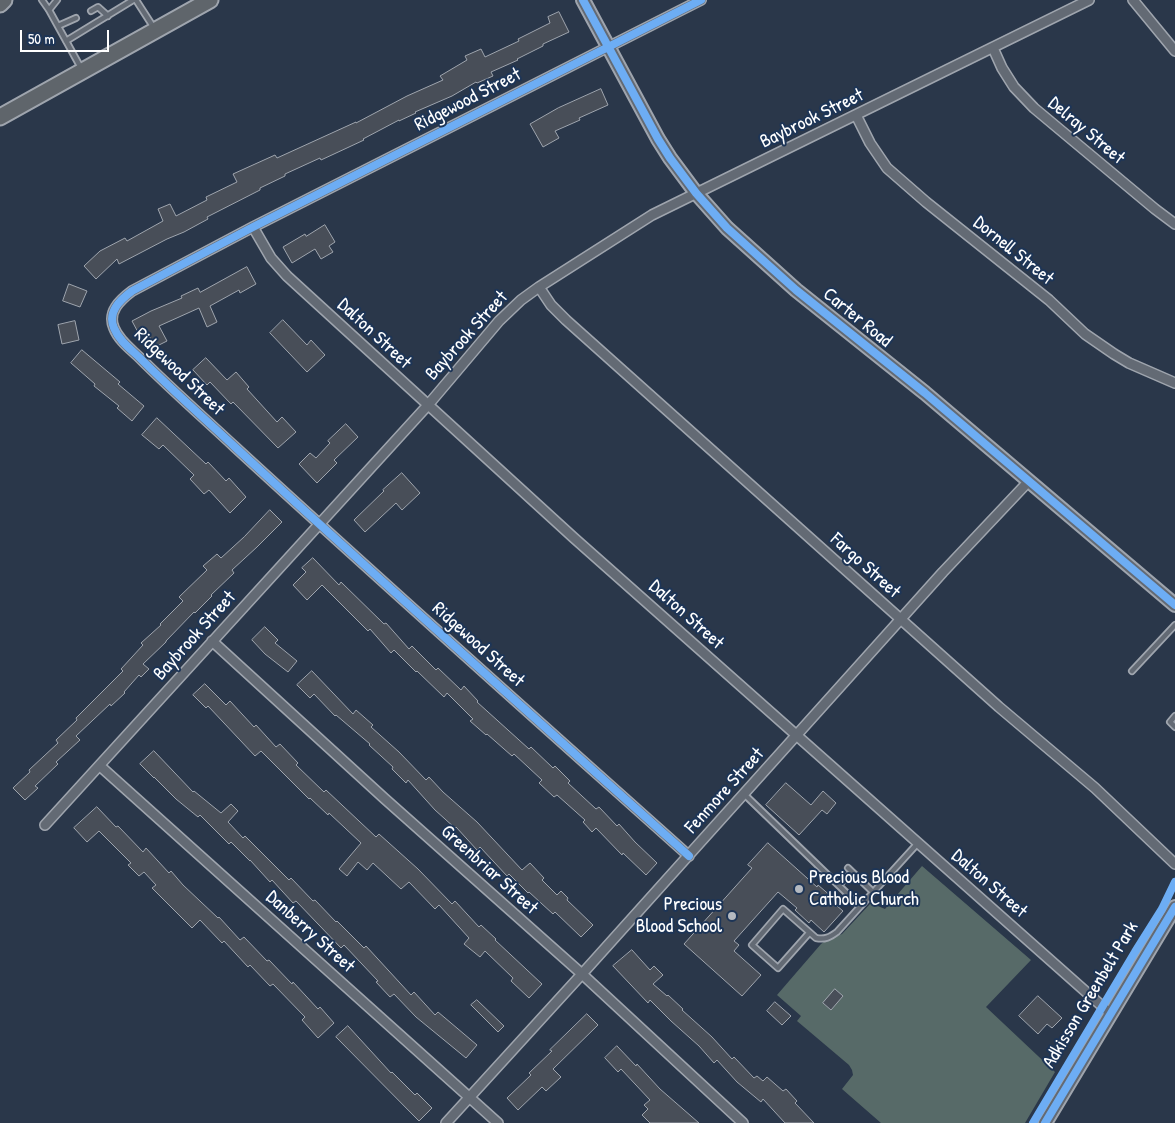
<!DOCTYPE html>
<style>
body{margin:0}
#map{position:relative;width:1175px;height:1123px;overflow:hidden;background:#2a374a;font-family:"Patrick Hand",sans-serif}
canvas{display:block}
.scale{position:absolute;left:20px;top:30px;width:89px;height:22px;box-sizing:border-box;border:2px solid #fff;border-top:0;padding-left:6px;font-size:15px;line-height:18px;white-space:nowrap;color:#fff;-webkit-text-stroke:4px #1d3557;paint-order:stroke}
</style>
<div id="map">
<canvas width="1175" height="1123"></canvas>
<div class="scale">50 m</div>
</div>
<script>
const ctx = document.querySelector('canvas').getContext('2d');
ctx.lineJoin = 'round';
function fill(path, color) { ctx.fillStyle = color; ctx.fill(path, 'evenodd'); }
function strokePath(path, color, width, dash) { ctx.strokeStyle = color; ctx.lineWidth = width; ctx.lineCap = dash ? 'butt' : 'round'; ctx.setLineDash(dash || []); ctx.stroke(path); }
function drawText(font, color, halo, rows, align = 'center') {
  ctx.font = font + ' "Patrick Hand",sans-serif'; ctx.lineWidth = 4; ctx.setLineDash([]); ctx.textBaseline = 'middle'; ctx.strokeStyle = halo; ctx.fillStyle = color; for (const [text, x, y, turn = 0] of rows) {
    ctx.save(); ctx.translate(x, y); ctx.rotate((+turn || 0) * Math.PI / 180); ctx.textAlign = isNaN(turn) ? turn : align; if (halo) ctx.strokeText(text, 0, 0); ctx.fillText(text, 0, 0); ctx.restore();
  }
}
const green = new Path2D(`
 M922,866L1031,960L986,1007L1055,1072L1025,1123H881L842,1089L853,1075L852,1070L849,1065L797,1021L801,1016L777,995L821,944L825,941L842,934L870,904H873L885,909Z`);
const building = new Path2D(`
 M559,12L569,32L543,44V46L517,59L518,60L491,72L493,76L477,83L476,82L452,96L415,112L416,113L399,121V120L363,139L364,140L349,147L321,160L320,158L285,174V176L260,188V190L207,217L208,219L184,232L167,239L119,264L117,259L96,279L84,266L100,251L125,238L127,241L163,221L158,209L170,204L176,216L207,200L206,197L237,182L233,174L275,155L277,158L356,122V123L407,96L443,80L440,76L467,60L465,56L481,49L485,57L519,41L518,39L550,23L548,17Z
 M601,89L608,105L579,118L580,120L555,131L559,138L543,147L530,124L558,108Z
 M325,225L335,242L329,246L333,252L321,259L315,249L292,263L283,247L305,234L306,236Z
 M247,267L256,284L240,293L239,290L210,306L217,322L207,327L199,308L159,326L167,341L155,347L147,332L140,336L132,321L151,311L182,298L181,296L198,288L200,292Z
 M69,284L87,291L80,307L63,301Z
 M283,320L307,345L311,340L325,355L307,372L270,333Z
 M75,321L79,340L62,344L58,325Z
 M82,350L120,382L118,384L144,406L132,421L117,408L119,406L94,386L95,384L71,363Z
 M206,358L227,380L236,372L249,387L247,389L277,422L282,417L296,432L278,448L233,402L231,404L210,382L207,385L193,370Z
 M157,418L206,464L208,462L226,481L229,478L246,497L230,513L209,490L204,494L190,479L194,475L163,445L159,449L142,435Z
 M346,424L358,437L334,460L337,463L317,483L299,464L310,453L316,458L330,443L328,441Z
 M402,473L420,493L402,510L396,503L365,532L354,520L384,491L383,490Z
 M270,510L282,522L257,547L232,570L234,573L211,595L212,596L195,613L194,612L166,641V642L143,664L149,669L141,677L139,675L124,692L125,693L111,706L110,704L76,736L80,740L56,762L58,764L35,786L38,788L25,800L13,788L30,772L29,770L58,743L56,740L77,720L76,718L123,671L121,669L143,645L141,643L161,625L160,624L183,601L179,597L207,570L203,566L217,554L221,558L244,537Z
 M313,558L339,585L341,582L384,624L386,623L409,649L412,646L436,670L438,668L461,690L464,686L478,701L477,702L529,749L531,747L553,768L555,766L570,781L568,783L596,809L599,807L617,826L619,824L635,842L657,863L646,875L623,853L622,855L596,828L592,832L583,822L585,820L557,795L554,797L539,783L542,780L514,754L512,756L487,734L486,735L470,721L473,719L447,693L444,697L417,671L416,672L394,650L391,653L370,629L368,631L322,585L307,600L293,585L306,572L302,568Z
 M265,627L278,640L275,643L297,661L288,672L265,654L252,640Z
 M312,671L353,714L356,710L373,725L371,727L399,752L426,780L429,777L443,792L477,822L522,870L530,863L544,878L542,880L557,895L561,891L568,898L567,900L593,925L581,937L555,912L553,914L529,892L528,893L509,874L507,876L480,847L477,850L456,827L455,828L435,810L408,780L406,783L392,769L393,767L369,745L370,744L336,715L335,716L314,694L310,698L297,685Z
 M205,684L226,705L230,701L254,727L256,725L276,747L280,744L298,763L296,765L324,792L326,790L376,837L379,834L418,869L452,904L455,901L479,927L481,925L496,939L495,940L542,984L529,998L511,981L513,978L485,951L480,957L464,944L469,938L439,905L435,909L409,882L401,889L373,863L367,870L358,862L347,876L339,869L361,843L329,813L328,815L310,798L309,799L261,751L255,756L208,706L206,708L193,695Z
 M154,751L193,792L194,791L221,813L231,804L238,811L228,822L243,838L245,836L289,880L291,878L313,901L315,900L336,922L337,921L364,948L366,946L411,995L414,992L435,1015L438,1012L477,1045L466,1058L416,1017L394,994L390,997L376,982L378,981L344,945L341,948L296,901L293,903L272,880L270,882L250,860V861L231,842L229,844L200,815L198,817L176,799L154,777V778L140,764Z
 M786,783L811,805L823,791L836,803L827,814L822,810L799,835L766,805Z
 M97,807L116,827L118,826L143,852L146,848L169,873L171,871L183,885L218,918L219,917L240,940L244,937L267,961L269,960L292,984L293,982L318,1009L320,1007L334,1023L318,1038L302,1020L305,1017L273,984L270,986L250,965L248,967L224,941L222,943L200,920L192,928L152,888L156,885L144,872L139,876L128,865L131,863L99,831L87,842L74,828Z
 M768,843L817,887L818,885L832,897L830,900L843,911L824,932L811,920L809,923L795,910L797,908L778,892L734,941L739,945L734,951L761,975L742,996L684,944L752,868L748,865Z
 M632,950L650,970L654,966L663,975L653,984L667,996L668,995L683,1009L682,1010L712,1037L732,1059L734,1057L754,1078L757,1076L763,1081L767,1077L783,1091L786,1089L797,1101L795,1103L814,1123H785L763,1099L761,1102L737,1082L717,1060L714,1063L699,1046L671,1021L650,1000L648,1003L613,966Z
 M835,989L843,996L831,1010L823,1003Z
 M1038,996L1062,1018L1052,1028L1047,1024L1038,1034L1019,1016Z
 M477,1000L504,1026L498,1032L471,1005Z
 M775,1002L791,1016L782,1025L767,1011Z
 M587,1014L598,1025L553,1069L561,1077L546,1091L542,1087L518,1110L507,1098L531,1075L529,1073L552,1051L550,1050Z
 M348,1026L391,1073L392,1072L415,1095L417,1093L432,1108L419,1121L336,1037Z
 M617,1046L636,1066L637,1064L660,1089L699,1123H650L642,1115L648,1109L644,1105L650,1100L621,1069L618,1072L605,1058Z`);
const lane = new Path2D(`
 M42,0L49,10L81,68
 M136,0L154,28
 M49,10L57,0
 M91,11L98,7L108,16
 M58,26L76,18
 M66,41L133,0
 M1132,671L1175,625
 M1175,716L1170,722L1175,727
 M744,794L860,906
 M848,868L873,892
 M839,885L852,872
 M809,933L778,968L752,945L783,909L816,938C825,940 830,937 837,932L918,843`);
const street = new Path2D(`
 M1133,0L1175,51
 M993,48L1002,68L1014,87L1034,108L1155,209L1175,224
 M856,115L870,143L887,168L926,202L1049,300L1085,334L1114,354L1129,363L1175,383
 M253,227L271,258L287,276L574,538L1111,1014
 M539,287L551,305L566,320L999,707L1095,788L1175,864
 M212,641L385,799L582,974L743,1123
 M100,766L498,1123
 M45,825L428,405L499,321L521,300L539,287L652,215L1089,0
 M689,856C537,720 385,585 235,447C204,418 172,390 141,359C132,350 119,341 114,328C107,312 120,300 132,291L253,227L701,0
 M446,1123L582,974L943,572L1028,482`);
const secondary = new Path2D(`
 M583,0L658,139L670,158L696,193L727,228L796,290L925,393L1175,605
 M1045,1123L1175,907`);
const primary = new Path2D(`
 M0,4L4,0
 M0,117L210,0`);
const cycleway = new Path2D(`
 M583,0L658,139L670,158L696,193L727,228L796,290L925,393L1175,605
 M689,856C537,720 385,585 235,447C204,418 172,390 141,359C132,350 119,341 114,328C107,312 120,300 132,291L253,227L701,0
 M1033,1123L1135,952L1162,909L1175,882
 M1045,1123L1175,907`);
const markers = [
 [799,889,5,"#b4b9c0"],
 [732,916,5,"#b4b9c0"]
];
const streetNames = [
 ["Ridgewood Street",468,100,-27],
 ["Baybrook Street",812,119,-26],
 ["Delray Street",1086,131,40],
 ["Dornell Street",1013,251,39],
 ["Carter Road",857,318,39],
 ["Dalton Street",374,334,43],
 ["Baybrook Street",467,336,-48],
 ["Ridgewood Street",179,372,44],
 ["Fargo Street",865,566,42],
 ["Dalton Street",686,615,42],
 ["Baybrook Street",195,636,-48],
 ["Ridgewood Street",478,645,42],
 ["Fenmore Street",725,791,-48],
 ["Greenbriar Street",489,870,42],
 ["Dalton Street",989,884,41],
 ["Danberry Street",310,932,42],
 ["Adkisson Greenbelt Park",1091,995,-59]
];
const poiNames = [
 ["Precious Blood",809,878],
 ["Catholic Church",809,900],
 ["Precious",722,905,"right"],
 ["Blood School",722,927,"right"]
];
fill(green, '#576a68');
fill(building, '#484e58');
strokePath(building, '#9fa5ae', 1);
strokePath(lane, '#9fa5ae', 8);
strokePath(street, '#9fa5ae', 12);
strokePath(secondary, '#9fa5ae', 16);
strokePath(primary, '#9fa5ae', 19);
strokePath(lane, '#636a74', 4.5);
strokePath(street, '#636a74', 9);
strokePath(secondary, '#636a74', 12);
strokePath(primary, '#5f656b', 15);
strokePath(cycleway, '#6dadf4', 8);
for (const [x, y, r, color] of markers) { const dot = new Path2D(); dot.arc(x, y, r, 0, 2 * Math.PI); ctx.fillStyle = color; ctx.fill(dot); strokePath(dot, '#1d3557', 2); }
drawText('19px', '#fff', '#1d3557', streetNames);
drawText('19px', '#fff', '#1d3557', poiNames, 'left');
</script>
